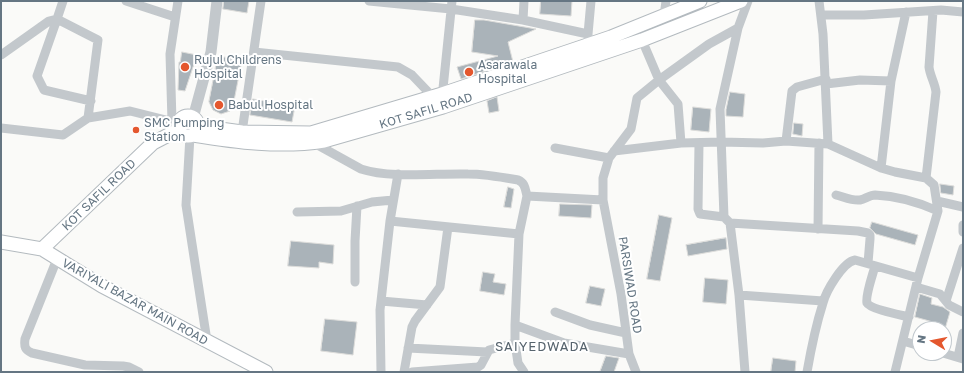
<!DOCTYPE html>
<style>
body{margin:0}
#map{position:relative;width:964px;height:373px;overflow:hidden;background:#fafaf8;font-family:"Golos Text",sans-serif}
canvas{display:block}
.frame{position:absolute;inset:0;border:2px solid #657683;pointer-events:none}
.north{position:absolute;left:912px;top:321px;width:40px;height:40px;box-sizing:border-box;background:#fff;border:1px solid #c1c8cd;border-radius:50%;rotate:280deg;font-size:11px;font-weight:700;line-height:16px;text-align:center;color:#657683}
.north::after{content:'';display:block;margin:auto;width:14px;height:18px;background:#e4572e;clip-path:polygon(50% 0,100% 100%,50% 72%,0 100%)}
</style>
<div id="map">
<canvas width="964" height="373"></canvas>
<div class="frame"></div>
<div class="north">N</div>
</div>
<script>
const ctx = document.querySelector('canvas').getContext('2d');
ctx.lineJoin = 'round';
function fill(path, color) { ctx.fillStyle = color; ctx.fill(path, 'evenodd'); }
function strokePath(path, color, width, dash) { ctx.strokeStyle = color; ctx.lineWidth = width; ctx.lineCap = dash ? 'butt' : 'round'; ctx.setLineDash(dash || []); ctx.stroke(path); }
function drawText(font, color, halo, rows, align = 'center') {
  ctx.font = font + ' "Golos Text",sans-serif'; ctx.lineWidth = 4; ctx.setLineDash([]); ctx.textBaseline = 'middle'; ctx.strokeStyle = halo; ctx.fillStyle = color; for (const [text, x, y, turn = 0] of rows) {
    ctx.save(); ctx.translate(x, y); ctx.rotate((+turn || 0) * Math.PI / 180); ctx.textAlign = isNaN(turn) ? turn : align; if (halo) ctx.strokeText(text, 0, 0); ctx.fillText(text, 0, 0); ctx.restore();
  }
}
const building = new Path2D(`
 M224,1H249L247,13L223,9Z
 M541,1H572L571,16L540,14Z
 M475,20H484L536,29L508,42L513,62L461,79L457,67L498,56L472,52Z
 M182,52L197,55L185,91L178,90L179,62H180Z
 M218,56L242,60L233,106L230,111L221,114L213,110L209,102Z
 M730,92L745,94L743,117L726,116V110Z
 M497,97L499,111L489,113L487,101Z
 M253,99L295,106L292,122L250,115Z
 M693,107L711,109L709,132L691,130Z
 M794,123L803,124L802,136L793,134Z
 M940,184L954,186L953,195L941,193Z
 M508,187L514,189L511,208L504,207Z
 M560,204L592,205L591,218L559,216Z
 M659,215L672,218L660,281L647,279Z
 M872,222L918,235L915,245L876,234L870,228Z
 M726,238L727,249L688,256L686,245Z
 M291,241L334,245L333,264L319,262V268L288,266Z
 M483,272L495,274L493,282L506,284L504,295L480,291Z
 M705,278L728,280L726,304L703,302Z
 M590,286L605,289L601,306L586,303Z
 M920,294L932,298L931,304L943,307L950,312L945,329H931L933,322L915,317Z
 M325,319L357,322L353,355L321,351Z
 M606,356L619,358L614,372H600Z
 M773,358L796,361L795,372H771Z`);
const minor = new Path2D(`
 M63,1L57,19L98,40L88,118
 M126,1L175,17
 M369,1L451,9L523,20L588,34L589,50
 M819,1L823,34L828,144L881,168L895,172L926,178L934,185L938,211L918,278L895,372
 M821,15H864L941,10L963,12
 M664,16L666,1
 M57,19L37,76L44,90L91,101
 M523,20L524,1
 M588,34L591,1
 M254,52L398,67L412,75L433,97
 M1,55L49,21L57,19
 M826,84L860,80L891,81
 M442,98L452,1
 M172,121L170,54L178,1
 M1,128L63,135L88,118L130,111L178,123
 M242,132L261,1
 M190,136L186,205L207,341
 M786,141L792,91L797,87L826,79
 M314,143L361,169C392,179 436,173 468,174C485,174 501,177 518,180C525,183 525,188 527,196
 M681,143L678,104L659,80L709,44L738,28
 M699,144L698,209L700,214L724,217
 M555,148L609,158
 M614,151L681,143L721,142L763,143L786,141L828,144
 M881,168L891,81L906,12
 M926,178L936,92C935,83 930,76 929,67L933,11
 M836,195C844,197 852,201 860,200C865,199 870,195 875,195C898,196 918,202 938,211
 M603,200L621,294L629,354L636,372
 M937,201L963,207
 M297,212L341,211L372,202L393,200
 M390,221L519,234
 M730,223L858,231L868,233L870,235V239L868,263
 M963,225V232
 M818,229L819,143
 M57,259L25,339C24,347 25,350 32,353L85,365L123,366L129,367L139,372
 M875,266C873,274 865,296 867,303C870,309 901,315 909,317
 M355,282V241L357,206
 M916,287L940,294L949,305L963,312
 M739,295L823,301
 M381,301L427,305
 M946,301L963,248
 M555,312L590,325L626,333
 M515,325L564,343L629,354
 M903,341L920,346
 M408,348L487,352
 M943,353L963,359
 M958,357L963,333
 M381,372L380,310L390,221L398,174
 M404,372L412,327L415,321L440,287L448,227
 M412,372L478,367L481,365L489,350L515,343
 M524,372L518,363L515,343V325L519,234L527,196L603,200V178L609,158L631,129L637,98L659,80L642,40
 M745,372L739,295L730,223L724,217L720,109L738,28L748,1
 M807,372C811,349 816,325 823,303C826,291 843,262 855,260L918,278`);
const tertiary = new Path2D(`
 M193,118L211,52L217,1`);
const secondary = new Path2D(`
 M178 126a10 10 0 1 1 20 0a10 10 0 1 1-20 0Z
 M198,126L242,132L311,133L442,94L611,37L700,1
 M193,135C236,142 280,148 324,141L443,107L642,40L741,1
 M1,242L42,249L102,286L266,372
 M42,249L153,143L178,130`);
const markers = [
 [185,67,5,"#e4572e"],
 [469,72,5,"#e4572e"],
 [219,105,5,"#e4572e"],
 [136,130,4,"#e4572e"]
];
const poiNames = [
 ["Rujul Childrens",194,60],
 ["Hospital",194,74],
 ["Asarawala",478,65],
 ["Hospital",478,79],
 ["Babul Hospital",228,105],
 ["SMC Pumping",144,123],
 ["Station",144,137]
];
const streetNames = [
 ["KOT SAFIL ROAD",426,111,-17],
 ["KOT SAFIL ROAD",99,195,-44],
 ["PARSIWAD ROAD",630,285,81],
 ["VARIYALI BAZAR MAIN ROAD",135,302,29]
];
const neighbourhoodNames = [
 ["SAIYEDWADA",542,347]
];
fill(building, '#aab3b9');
strokePath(building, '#dcdcda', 1);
strokePath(secondary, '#b3babf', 15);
strokePath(minor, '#c3c8cc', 9);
strokePath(tertiary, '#c3c8cc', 11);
strokePath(secondary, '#fff', 13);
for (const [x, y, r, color] of markers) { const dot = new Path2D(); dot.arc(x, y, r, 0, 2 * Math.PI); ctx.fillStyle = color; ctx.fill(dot); strokePath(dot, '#fff', 1.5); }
drawText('12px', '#657683', '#fff', poiNames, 'left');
drawText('12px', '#657683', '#fff', streetNames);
ctx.letterSpacing = '1px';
drawText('13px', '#57646e', '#fff', neighbourhoodNames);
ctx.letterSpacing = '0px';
</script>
